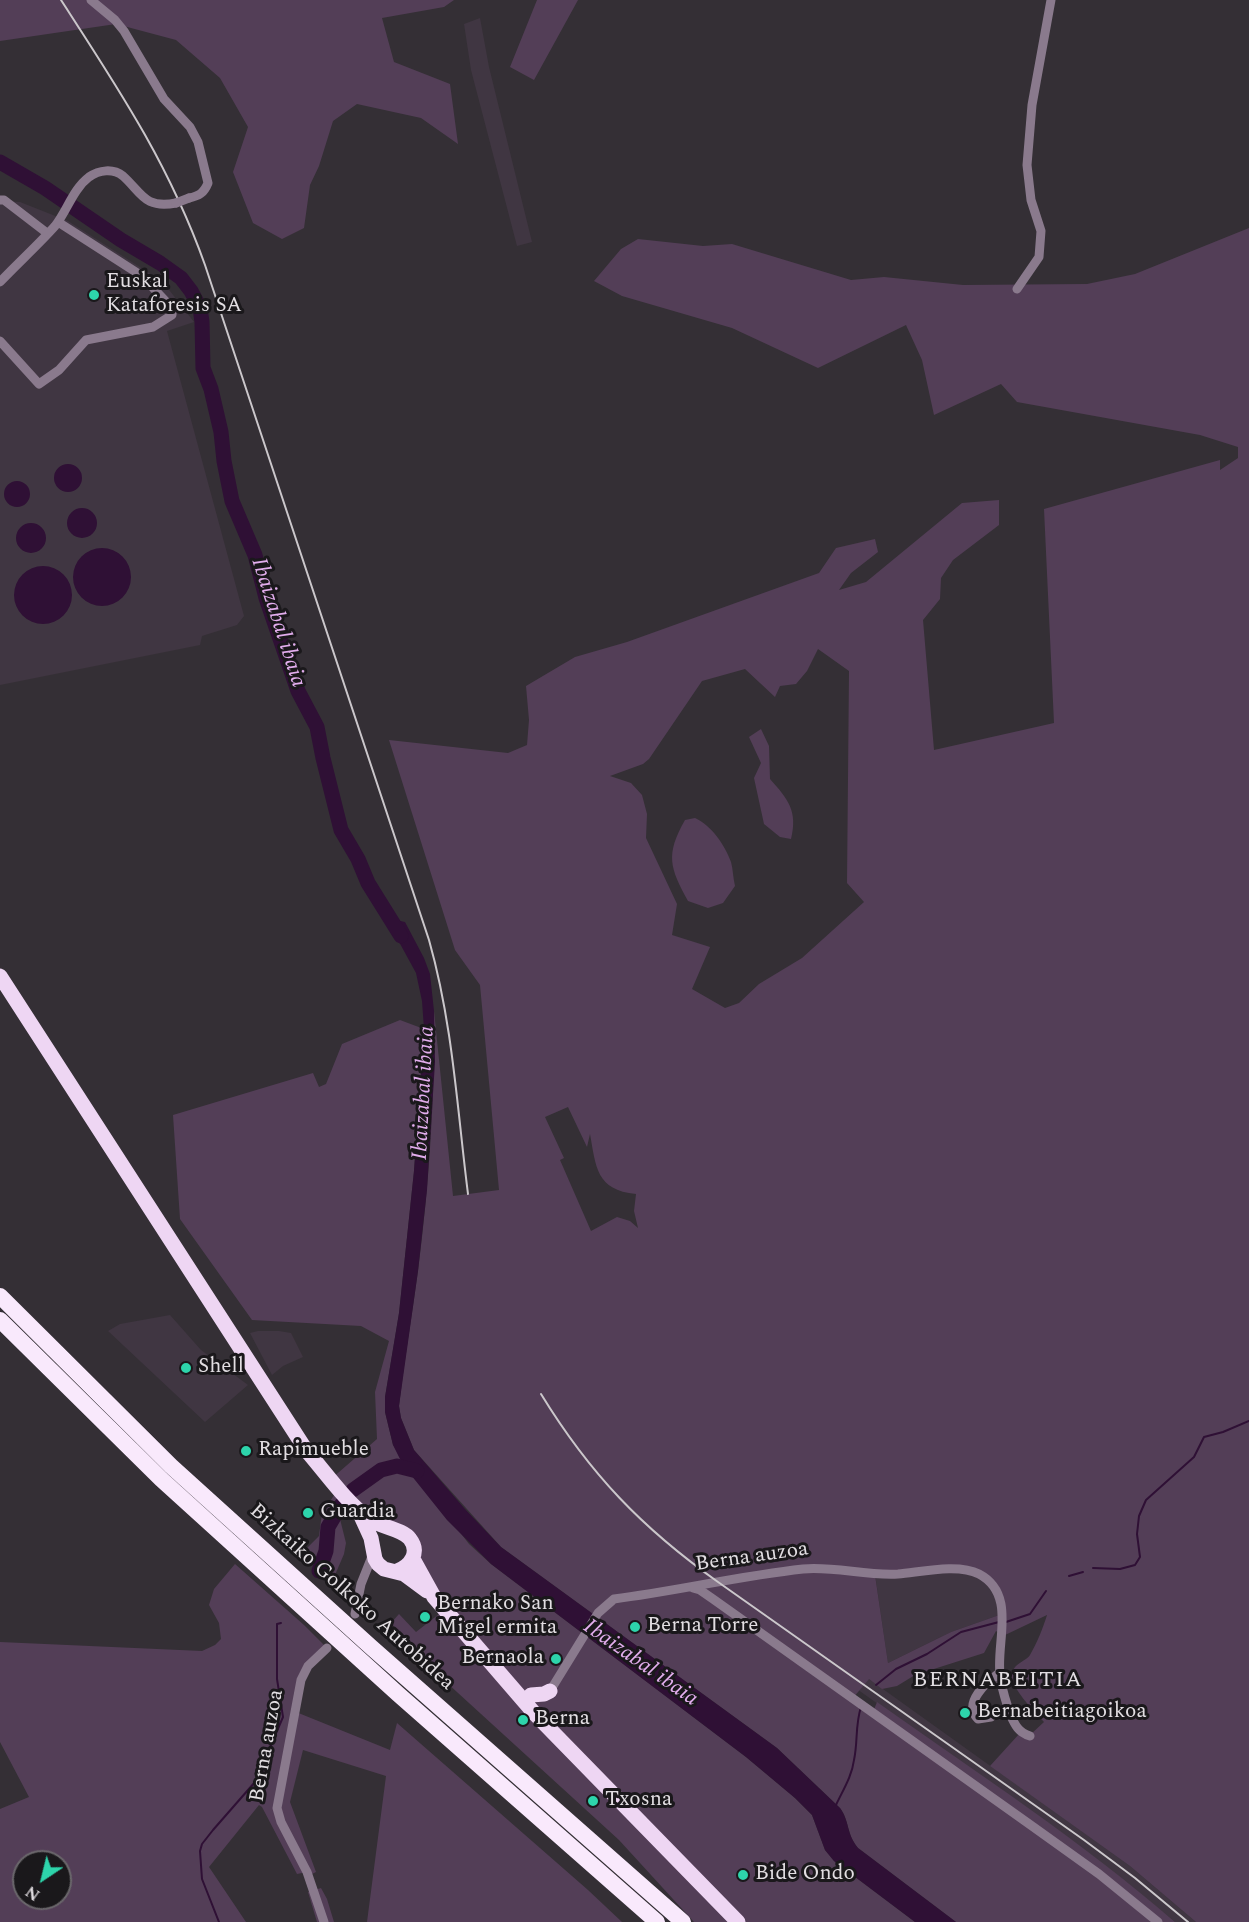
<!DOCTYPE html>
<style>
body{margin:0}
#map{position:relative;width:1249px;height:1922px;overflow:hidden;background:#342f35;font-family:Spectral,serif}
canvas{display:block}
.north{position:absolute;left:12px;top:1850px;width:60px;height:60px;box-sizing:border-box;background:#1a181b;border:2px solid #6a676b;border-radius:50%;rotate:215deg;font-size:16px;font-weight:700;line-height:24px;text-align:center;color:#e2dee2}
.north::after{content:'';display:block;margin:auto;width:21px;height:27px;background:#2dd4ab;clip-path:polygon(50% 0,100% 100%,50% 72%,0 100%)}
</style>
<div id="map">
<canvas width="1249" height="1922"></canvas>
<div class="north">N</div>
</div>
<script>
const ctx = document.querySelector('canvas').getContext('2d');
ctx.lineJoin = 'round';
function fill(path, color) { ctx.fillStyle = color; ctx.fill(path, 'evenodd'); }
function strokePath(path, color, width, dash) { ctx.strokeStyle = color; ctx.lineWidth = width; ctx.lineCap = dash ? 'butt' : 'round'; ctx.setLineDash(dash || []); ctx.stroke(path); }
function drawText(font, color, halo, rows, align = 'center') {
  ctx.font = font + ' Spectral,serif'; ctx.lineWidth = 6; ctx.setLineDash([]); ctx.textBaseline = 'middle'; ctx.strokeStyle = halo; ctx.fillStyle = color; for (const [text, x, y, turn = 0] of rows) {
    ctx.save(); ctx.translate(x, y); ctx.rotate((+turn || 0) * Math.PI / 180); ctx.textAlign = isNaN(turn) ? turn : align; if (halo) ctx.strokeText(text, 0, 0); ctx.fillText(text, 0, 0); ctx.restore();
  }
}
const built = new Path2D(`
 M480,18L489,67L532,242L517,246L471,70L464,24Z
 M0,201L20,202L68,221L163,282L194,322L167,331L244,616L237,625L202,636L200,645L0,685Z
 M170,1315L201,1350L248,1385L205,1422L108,1331L120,1324Z
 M258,1331H279L291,1333L303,1357L283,1366L272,1375L250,1333Z
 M969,1570L990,1583L1002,1614L951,1632L888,1663L875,1574Z
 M747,1611L869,1679L1130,1866L1196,1922H1175L1134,1888L1078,1846Z`);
const green = new Path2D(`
 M0,0H454L444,7L382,18L394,62L450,84L458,144L421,118L357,104L333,121L319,166L310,185L304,228L282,239L253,223L233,172L248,127L220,78L176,40L116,24L0,41Z
 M537,0H578L534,80L510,67Z
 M1249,228V1922H1196L1130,1866L990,1766L1020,1733L1030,1735L1044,1722C1035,1712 1019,1696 1014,1684C1006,1664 1025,1663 1030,1655C1037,1643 1043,1628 1047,1615L1003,1636L996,1631L984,1653L915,1675L897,1686L882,1689L869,1679L853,1698L873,1712L877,1702C977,1773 1082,1841 1175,1922H956L858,1848C846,1833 850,1822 840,1808L777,1748L501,1547L414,1450L401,1418L399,1406C404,1361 412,1316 418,1271C429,1185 435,1098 434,1011L453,1196L499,1190L480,985L455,950L389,740L508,753L527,745L529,720L526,686L575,657L627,642L819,573L836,548L875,539L878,552L851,573L839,590L866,582L962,503L999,500V525L953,560L941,578L940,599L923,620L934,750L1054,723L1044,509L1220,460V470L1238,458V447L1200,435L1017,402L1001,384L934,415L922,360L906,325L818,368L732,328L622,296L594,281L621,249L638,239L703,246L732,244L851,280L884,277L963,285L1087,284L1135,274ZM818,649L849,671L847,883L864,902L802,958L759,984L739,1003L725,1008L692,989L710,947L672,935L677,904L646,838L647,814L642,795L631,783L610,776L643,764L649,759L702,681L745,669L775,697L780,686L796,684L807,671ZM568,1107L587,1147L590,1134C596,1167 596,1190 636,1194L634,1211L638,1228L630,1221L617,1217L591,1231L560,1160L564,1158L545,1117ZM969,1570L999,1595L1002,1614L951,1632L888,1663L875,1575Z
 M761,729L769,746L770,779C788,799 798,811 791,839L780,837L764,824L754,778L761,763L749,737Z
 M695,818C711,825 725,845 731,862C733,869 733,878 735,886L723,903L708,908L688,901C670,868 665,855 685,820Z
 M400,1020L424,1029L414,1171L399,1313L385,1397V1412L393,1445L469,1544L491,1564L746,1757L795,1798L812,1815L825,1850L834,1861L915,1922H694L619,1840L423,1661L391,1623L399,1614L416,1632L439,1614L414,1546L354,1506L340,1519L346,1543L344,1554L332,1582L307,1559V1548L319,1536L322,1513L339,1488L331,1479L377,1439L375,1392L389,1341L361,1326L252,1320L180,1219L173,1115L313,1073L319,1087L326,1084L342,1044Z
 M235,1564L304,1625L327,1648L308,1666L296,1712L390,1750L397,1723L588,1890L622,1922H367L386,1776L303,1750L290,1802L316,1872L312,1874L307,1872L297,1874L262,1807L259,1805L209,1867L246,1922H0V1809L29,1797L0,1742V1642L202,1651L215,1645L221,1639L219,1623L209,1605L214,1589ZM24,1862H60V1898H24Z
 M321,1888L327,1899L334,1922H317L308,1892Z`);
const water = new Path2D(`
 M54 478a14 14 0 1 1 28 0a14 14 0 1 1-28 0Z
 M4 494a13 13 0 1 1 26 0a13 13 0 1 1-26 0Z
 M67 523a15 15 0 1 1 30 0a15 15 0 1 1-30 0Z
 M16 538a15 15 0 1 1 30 0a15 15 0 1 1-30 0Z
 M73 577a29 29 0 1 1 58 0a29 29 0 1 1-58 0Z
 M14 595a29 29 0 1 1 58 0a29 29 0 1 1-58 0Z
 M386,918L405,922L424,958L430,974L434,1011L435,1062L427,1190L418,1271L399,1406L401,1418L414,1450L465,1509L501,1547L777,1748L840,1808C850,1822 846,1833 858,1848L956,1922H915L834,1861L825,1850L812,1815L795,1798L746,1757L491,1564L447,1520L411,1475L400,1459L393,1445L385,1412V1397L399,1313L414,1171L424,1029L422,1001L416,973Z`);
const stream = new Path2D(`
 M1093,1568L1120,1569L1135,1565L1140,1557L1137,1534L1139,1516L1146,1500L1194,1457L1204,1437L1223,1432L1249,1421
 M1069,1576L1083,1572
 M1006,1622L1030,1614L1046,1591
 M876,1685L896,1669L927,1654L961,1632L999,1622
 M836,1805C843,1790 852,1776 854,1760C858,1742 855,1725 861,1707
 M219,1922L202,1879L200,1851L202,1844L213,1830L255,1782L283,1717L277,1679V1624L281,1623`);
const river = new Path2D(`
 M0,162L45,188L121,240L160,263L181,278L191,291L200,308L202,322L203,368L211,389L221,432L224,461L232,501L255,555L266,598L298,691L317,727L323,758L341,830L358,859L368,883L401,936
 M353,1490L381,1470L397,1466L417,1471
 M319,1571L326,1551L328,1527L341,1505`);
const minor = new Path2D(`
 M91,0L115,20L124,31L164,99L190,127L198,142L208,183C204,193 199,196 189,198
 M0,200H4L47,233
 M0,282C18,263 38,245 55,226C67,211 73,189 89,177C99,170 113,168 123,176C142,193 144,209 176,203
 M1017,289L1039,257L1041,231L1031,200L1027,165L1032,105L1051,0
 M0,341L39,384L59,370L86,340L153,327L172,315V308L142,276L58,222
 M693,1588L700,1590L713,1599L1032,1826L1099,1874L1158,1922
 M355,1614L361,1584L373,1554
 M550,1691L598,1613L614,1599C677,1591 739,1576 803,1569C834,1566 866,1576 898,1574C921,1572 958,1563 979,1574C1017,1594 996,1642 1000,1674C1001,1688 1006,1701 1010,1714C1015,1725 1018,1732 1030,1736
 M991,1717L978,1719C962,1703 987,1682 999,1673
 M324,1922L307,1872L281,1822L277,1808L301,1680L308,1666L327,1648`);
const trunk = new Path2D(`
 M0,976L306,1450C326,1473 345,1501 369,1519C380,1527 403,1529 410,1539C420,1552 411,1566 397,1571
 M360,1514L371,1538L375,1559L378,1564L384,1569L404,1574L427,1591
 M413,1559L434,1597L535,1714L738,1922
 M531,1695L544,1694L550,1691`);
const motorway = new Path2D(`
 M0,1296L171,1466L371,1647L683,1922
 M0,1320L161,1479L398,1694L657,1922`);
const rail = new Path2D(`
 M61,0C118,88 169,164 205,265L429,940C453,1025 457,1108 468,1194
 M541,1394C590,1474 642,1528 718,1582L1084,1840L1135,1878L1188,1922`);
const minorBridge = new Path2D(`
 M176,203L189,198`);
const markers = [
 [94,295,6,"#2dd4ab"],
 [186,1368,6,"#2dd4ab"],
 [246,1451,6,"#2dd4ab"],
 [308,1513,6,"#2dd4ab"],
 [425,1617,6,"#2dd4ab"],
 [635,1627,6,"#2dd4ab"],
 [556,1659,6,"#2dd4ab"],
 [965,1713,6,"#2dd4ab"],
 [523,1720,6,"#2dd4ab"],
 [593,1801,6,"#2dd4ab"],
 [743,1875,6,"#2dd4ab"]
];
const poiNames = [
 ["Euskal",106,283],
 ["Kataforesis SA",106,307],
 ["Shell",198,1368],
 ["Rapimueble",258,1451],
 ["Guardia",320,1513],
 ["Bernako San",437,1605],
 ["Migel ermita",437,1629],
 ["Berna Torre",647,1627],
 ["Bernaola",544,1659,"right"],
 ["Bernabeitiagoikoa",977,1713],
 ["Berna",535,1720],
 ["Txosna",605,1801],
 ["Bide Ondo",755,1875]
];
const streetNames = [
 ["Berna auzoa",752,1558,-8],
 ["Bizkaiko Golkoko Autobidea",351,1598,42],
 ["Berna auzoa",268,1746,-80]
];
const waterNames = [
 ["Ibaizabal ibaia",277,623,72],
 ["Ibaizabal ibaia",425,1093,-87],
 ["Ibaizabal ibaia",640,1664,35]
];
const neighbourhoodNames = [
 ["BERNABEITIA",998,1682]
];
fill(built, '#403642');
fill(green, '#533e57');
fill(water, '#2f1035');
strokePath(stream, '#2f1035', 2);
strokePath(river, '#2f1035', 15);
strokePath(minor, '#8a7a8d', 9);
strokePath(trunk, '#eed6f3', 15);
strokePath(motorway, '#f9e9fc', 16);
strokePath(rail, '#cbc7cb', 2);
strokePath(minorBridge, '#8a7a8d', 9);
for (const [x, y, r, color] of markers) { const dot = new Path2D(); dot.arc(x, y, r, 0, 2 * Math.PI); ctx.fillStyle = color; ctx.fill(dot); strokePath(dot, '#1a181b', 2); }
drawText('21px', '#e2dee2', '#1a181b', poiNames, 'left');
drawText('21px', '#e2dee2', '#1a181b', streetNames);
drawText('italic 22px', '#e2aded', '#1a181b', waterNames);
ctx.letterSpacing = '1.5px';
drawText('22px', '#e2dee2', '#1a181b', neighbourhoodNames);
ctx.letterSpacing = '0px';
</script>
